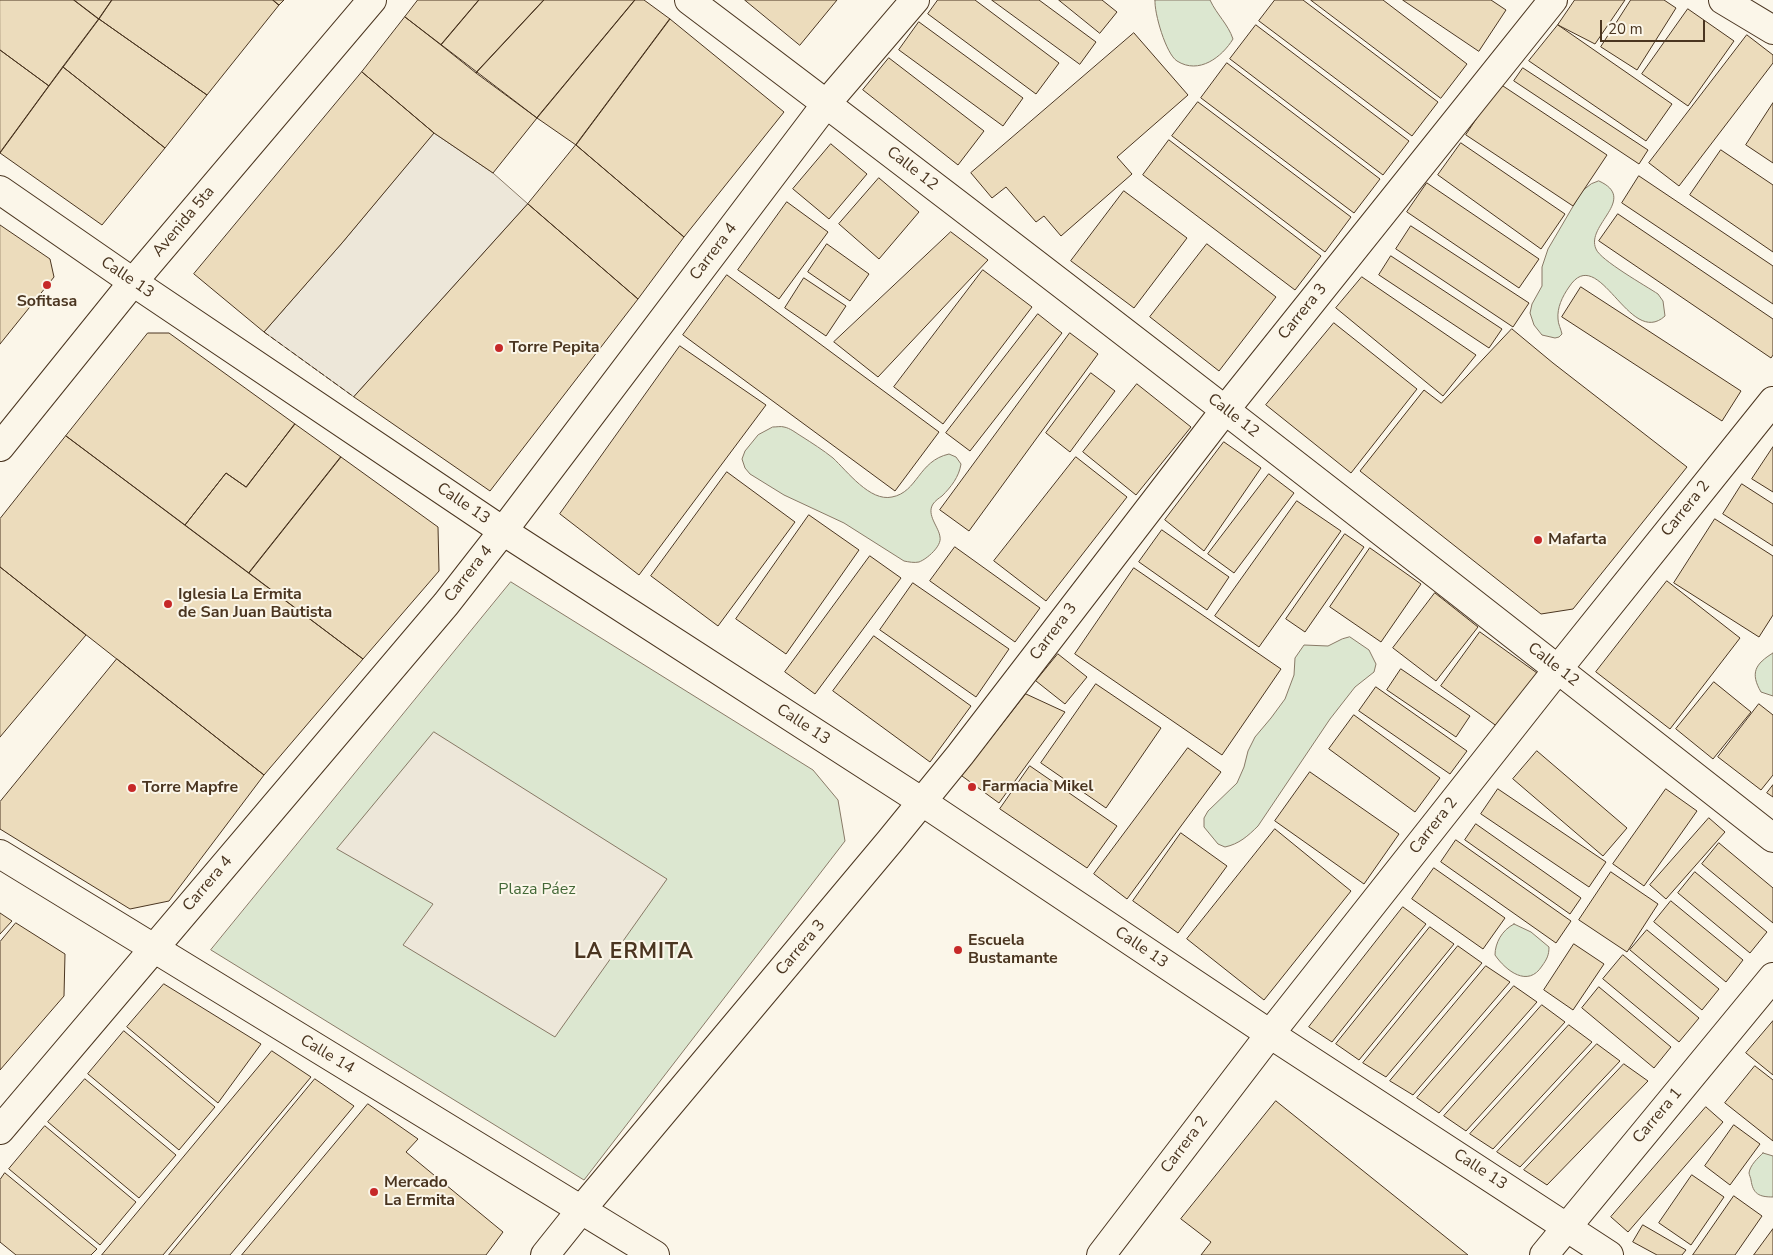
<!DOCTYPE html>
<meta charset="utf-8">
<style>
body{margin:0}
#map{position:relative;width:1773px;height:1255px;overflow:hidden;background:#fbf6e9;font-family:"Nunito Sans",sans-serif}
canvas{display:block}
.scale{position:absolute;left:1600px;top:20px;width:105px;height:22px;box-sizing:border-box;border:2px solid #4a3520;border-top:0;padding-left:6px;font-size:15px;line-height:18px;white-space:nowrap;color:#4a3520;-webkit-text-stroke:4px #fbf6e9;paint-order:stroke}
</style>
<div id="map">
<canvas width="1773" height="1255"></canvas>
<div class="scale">20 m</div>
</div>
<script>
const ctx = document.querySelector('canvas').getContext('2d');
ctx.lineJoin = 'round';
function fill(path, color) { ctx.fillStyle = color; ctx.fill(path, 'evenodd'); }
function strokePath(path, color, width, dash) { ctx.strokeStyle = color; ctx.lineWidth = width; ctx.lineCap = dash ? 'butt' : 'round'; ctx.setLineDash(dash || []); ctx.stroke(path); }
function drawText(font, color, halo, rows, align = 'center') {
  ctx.font = font + ' "Nunito Sans",sans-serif'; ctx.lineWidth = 4; ctx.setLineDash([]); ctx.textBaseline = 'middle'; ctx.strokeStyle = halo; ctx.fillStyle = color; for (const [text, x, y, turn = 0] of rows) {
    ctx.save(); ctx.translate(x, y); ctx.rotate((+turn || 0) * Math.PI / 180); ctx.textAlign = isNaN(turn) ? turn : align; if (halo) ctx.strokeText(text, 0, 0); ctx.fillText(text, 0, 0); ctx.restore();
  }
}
const green = new Path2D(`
 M1155,0H1210C1217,15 1228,24 1233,39C1222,57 1199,75 1177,61C1166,54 1154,13 1155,0Z
 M1599,181C1639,199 1585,225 1596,249C1600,260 1646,286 1658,294L1663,301L1665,316C1629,349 1599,241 1569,287C1562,297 1557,308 1558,319C1558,324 1561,329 1562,334L1559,337L1555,338L1542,335L1534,325L1530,313L1532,304L1542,286V267L1548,249L1582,191L1591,184Z
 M773,427C777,427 781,426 784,427C790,428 796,433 801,436C812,443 823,450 833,458C847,471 870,502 892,497C918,492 918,461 949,454L956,457L961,464C959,477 951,487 942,496C939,498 935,501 933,504C926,515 939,527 940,537C942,546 927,559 919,562C914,563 909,562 904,561L844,523L784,495L750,474L745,468L742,459L745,451L758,435Z
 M511,582L813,770L838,800L845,841L584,1180L211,950Z
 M1350,637L1369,650L1376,664L1374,672L1355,687L1330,719L1258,826C1248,836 1239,844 1225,847L1218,844L1204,827V818L1208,811L1237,783L1244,767L1248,751L1255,737L1271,718L1285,699L1294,675L1295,658L1304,645L1328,646L1342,639Z
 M1773,653V696L1761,692C1750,673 1755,664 1773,653Z
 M1514,924L1531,932L1549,947C1549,955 1547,959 1542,966C1528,988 1506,971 1495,955C1495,943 1502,930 1514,924Z
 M1763,1153L1773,1156V1197C1759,1197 1753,1194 1751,1180C1751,1179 1749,1174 1749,1173C1750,1165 1758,1158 1763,1153Z`);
const parking = new Path2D(`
 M434,133L493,173L528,204L354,397L264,332L342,243Z
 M434,732L667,879L555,1037L403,945L433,904L337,849Z`);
const building = new Path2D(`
 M0,0H74L99,19L49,86L0,50Z
 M74,0H112L99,19Z
 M112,0H273L279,5L207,95L99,19Z
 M273,0H284L279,5Z
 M418,0H479L441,45L405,17Z
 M479,0H544L476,73L441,45Z
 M544,0H635L537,118L476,73Z
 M635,0H644L670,19L576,145L537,118Z
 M745,0H837L800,45Z
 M938,0H975L1059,63L1036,94L928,14Z
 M992,0H1039L1096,42L1080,64Z
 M1059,0H1102L1117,12L1100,33Z
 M1275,0H1303L1438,102L1412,136L1259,21Z
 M1311,0H1383L1467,64L1441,98Z
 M1403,0H1491L1506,10L1479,51Z
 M1575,0H1625L1595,44L1558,25Z
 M1631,0H1664L1676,8L1637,70L1601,47Z
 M1688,9L1734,41L1688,106L1642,74Z
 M405,17L537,118L493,173L434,133L362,72Z
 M99,19L207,95L165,148L63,67Z
 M670,19L784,112L684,237L576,145Z
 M919,22L1023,98L1003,126L899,50Z
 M1256,25L1409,141L1383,175L1230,59Z
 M1558,25L1672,104L1646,141L1529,61Z
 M1134,33L1188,95L1117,157L1132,174L1061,236L1044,216L1036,222L1006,187L992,198L971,173Z
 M1747,35L1773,55V63L1679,186L1649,163Z
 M0,50L49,86L0,153Z
 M889,58L984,131L958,165L863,90Z
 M1227,63L1380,179L1354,213L1201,98Z
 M63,67L165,148L102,225L0,153Z
 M1523,68L1648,150L1639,164L1514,81Z
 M362,72L434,133L342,243L264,332L194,274Z
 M1500,84L1607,155L1573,206L1466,135Z
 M1198,102L1351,217L1325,252L1172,136Z
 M1773,103V163L1746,145Z
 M1169,140L1321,256L1295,290L1143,175Z
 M1461,143L1565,214L1541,249L1438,175Z
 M831,144L867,174L829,219L793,189Z
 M576,145L684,237L638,299L528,204Z
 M1721,150L1773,185V252L1690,195Z
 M1639,176L1773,266V304L1622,203Z
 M879,178L919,212L879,259L839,224Z
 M1427,183L1539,259L1519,288L1407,212Z
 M1124,191L1187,238L1134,308L1071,261Z
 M787,202L828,232L779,299L738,270Z
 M528,204L638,299L490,491L354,397Z
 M1618,214L1773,319V355L1771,358L1599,241Z
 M0,225L50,259L54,277L0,344Z
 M1411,226L1529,303L1513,327L1396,249Z
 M951,232L988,260L878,377L834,342Z
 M827,244L869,274L850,301L808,272Z
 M1207,244L1276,297L1219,371L1150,317Z
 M1391,256L1502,329L1489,348L1379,275Z
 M983,270L1032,307L943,424L894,387Z
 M727,275L939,432L895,491L683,335Z
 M1362,277L1476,355L1443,396L1336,308Z
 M804,278L846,306L826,336L785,308Z
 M1581,287L1741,391L1722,421L1562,317Z
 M1038,314L1062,333L970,451L946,433Z
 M1334,323L1417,389L1351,473L1266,405Z
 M1512,329L1553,363L1687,467L1573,609L1541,614L1360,471L1424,390L1441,403Z
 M148,333H169L295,424L246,487L226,473L185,525L66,436Z
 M1070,333L1098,354L969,531L940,510Z
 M680,346L766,405L639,575L560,514Z
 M1091,373L1115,391L1070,452L1046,433Z
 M1137,384L1191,427L1136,495L1083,452Z
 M295,424L341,457L249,573L185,525L226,473L246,487Z
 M66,436L363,659L264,775L0,567V519Z
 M1224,442L1261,468L1204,551L1165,520Z
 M1773,447V492L1752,479Z
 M341,457L438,527L439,571L363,659L249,573Z
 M1076,457L1127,497L1046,601L994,561Z
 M727,472L795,522L718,626L651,576Z
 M1269,474L1294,493L1234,573L1208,554Z
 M1742,484L1773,504V546L1723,514Z
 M1297,501L1341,531L1259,647L1215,616Z
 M809,515L859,550L786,654L736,619Z
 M1715,519L1773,556V615L1759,637L1674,583Z
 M1162,530L1229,577L1207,610L1139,562Z
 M1345,534L1364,547L1305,632L1286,619Z
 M955,547L1040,608L1015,642L930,581Z
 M1370,548L1421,584L1381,642L1330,607Z
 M870,556L901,578L815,694L785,672Z
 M0,567L86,635L0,737Z
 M1134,568L1281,669L1222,755L1075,654Z
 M1667,581L1740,638L1670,729L1596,672Z
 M913,583L1009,649L976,697L880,630Z
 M1435,593L1478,627L1436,681L1393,648Z
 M1480,632L1537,673L1498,727L1441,686Z
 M874,636L971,706L930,762L833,691Z
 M1058,654L1087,677L1065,704L1036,681Z
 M117,659L264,775L169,901L130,909L0,829V802Z
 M1401,669L1470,716L1456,737L1387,690Z
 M1714,682L1751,712L1713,759L1676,729Z
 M1096,684L1161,728L1106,808L1041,763Z
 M1376,687L1467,751L1450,774L1359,711Z
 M1026,694L1065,712L999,803L962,776Z
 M1759,704L1773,715V775L1761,790L1718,757Z
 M1354,715L1440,778L1415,812L1329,749Z
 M1188,748L1221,772L1127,899L1094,874Z
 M1537,751L1627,828L1603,856L1513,779Z
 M1030,766L1117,826L1087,868L1000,809Z
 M1310,772L1399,834L1364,884L1275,821Z
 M1773,785V797L1767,793Z
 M1498,789L1606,862L1589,887L1481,814Z
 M1666,789L1697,811L1644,886L1613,864Z
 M1709,818L1725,832L1666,899L1650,885Z
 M1476,824L1581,898L1570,914L1465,840Z
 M1275,829L1351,891L1264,1000L1187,939Z
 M1181,833L1227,866L1178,933L1133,901Z
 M1456,840L1571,921L1556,943L1441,862Z
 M1719,843L1773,888V923L1702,864Z
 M1434,868L1505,918L1483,949L1412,899Z
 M1611,872L1658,904L1627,952L1579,920Z
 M1695,872L1767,932L1750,953L1678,893Z
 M1671,901L1743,960L1726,982L1654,922Z
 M1403,907L1426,924L1332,1042L1309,1027Z
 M0,913L12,921L0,934Z
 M16,923L65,954L64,996L0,1070V942Z
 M1430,927L1454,944L1359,1060L1336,1044Z
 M1647,930L1719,989L1702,1010L1630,950Z
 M1574,944L1604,964L1573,1010L1544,990Z
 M1458,946L1482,963L1386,1077L1363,1063Z
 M1623,955L1699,1018L1679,1042L1603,979Z
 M1486,966L1510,982L1413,1095L1390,1081Z
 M164,984L261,1044L218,1103L127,1027Z
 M1514,986L1537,1002L1439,1113L1417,1098Z
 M1599,987L1671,1047L1654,1068L1582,1008Z
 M1542,1005L1565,1022L1466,1131L1444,1116Z
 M1773,1021V1075L1746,1053Z
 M1569,1025L1592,1042L1493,1149L1470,1134Z
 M124,1031L215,1107L179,1150L88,1074Z
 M1597,1044L1620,1061L1520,1167L1497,1152Z
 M272,1051L311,1077L163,1255H102Z
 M1624,1064L1648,1081L1547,1185L1524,1170Z
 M1755,1066L1773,1080V1141L1725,1103Z
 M85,1079L176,1155L139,1198L48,1122Z
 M315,1079L354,1106L230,1255H169Z
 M1276,1101L1468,1255H1201L1211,1242L1181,1219Z
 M368,1104L418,1139L406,1152L503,1232L486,1255H242Z
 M1706,1107L1723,1122L1628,1232L1611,1217Z
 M1734,1125L1760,1144L1730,1185L1705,1166Z
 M45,1126L136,1202L100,1245L9,1169Z
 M5,1173L97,1249L91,1255H16L0,1242V1180Z
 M1692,1175L1724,1197L1691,1245L1659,1223Z
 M1734,1196L1762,1216L1735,1255H1693Z
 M1643,1225L1686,1250L1682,1255H1657L1633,1242Z
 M1773,1229V1255H1754Z`);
const minor = new Path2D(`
 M689,0C1054,275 1414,556 1773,838
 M1723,0L1773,30
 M0,190L133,282L503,531L921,801L1270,1034L1609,1255
 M0,854L655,1255
 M0,1130L446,604L503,531L826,104L915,0
 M545,1255L581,1210L890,841L960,755L1225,410L1553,0
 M1101,1255L1270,1034L1558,669L1773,401
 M1544,1255L1773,977`);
const tertiary = new Path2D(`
 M0,447L133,282L372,0`);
const fence = new Path2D(`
 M264,332L354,397`);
const markers = [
 [47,285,5,"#c62828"],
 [499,348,5,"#c62828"],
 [1538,540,5,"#c62828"],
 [168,604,5,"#c62828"],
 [972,787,5,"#c62828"],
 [132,788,5,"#c62828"],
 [958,950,5,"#c62828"],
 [374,1192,5,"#c62828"]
];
const streetNames = [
 ["Calle 12",912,169,38],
 ["Avenida 5ta",184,222,-50],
 ["Carrera 4",714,252,-53],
 ["Calle 13",127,278,34],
 ["Carrera 3",1303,312,-51],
 ["Calle 12",1233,416,38],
 ["Calle 13",463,504,34],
 ["Carrera 2",1686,509,-51],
 ["Carrera 4",469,574,-52],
 ["Carrera 3",1054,632,-53],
 ["Calle 12",1553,665,38],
 ["Calle 13",803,725,33],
 ["Carrera 2",1434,826,-52],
 ["Carrera 4",208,884,-50],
 ["Carrera 3",801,948,-50],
 ["Calle 13",1141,948,34],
 ["Calle 14",327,1055,31],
 ["Carrera 1",1658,1116,-50],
 ["Carrera 2",1185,1145,-53],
 ["Calle 13",1480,1170,33]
];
const poiNames = [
 ["Sofitasa",47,302,"center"],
 ["Torre Pepita",509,348],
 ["Mafarta",1548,540],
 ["Iglesia La Ermita",178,595],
 ["de San Juan Bautista",178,613],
 ["Farmacia Mikel",982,787],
 ["Torre Mapfre",142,788],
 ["Escuela",968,941],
 ["Bustamante",968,959],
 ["Mercado",384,1183],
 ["La Ermita",384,1201]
];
const parkNames = [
 ["Plaza Páez",537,890]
];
const districtNames = [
 ["LA ERMITA",634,953]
];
fill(green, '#dce7d0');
strokePath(green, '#887966', 1);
fill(parking, '#ede7d9');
strokePath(parking, '#887966', 1);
fill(building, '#ecdcbc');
strokePath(building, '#4a3520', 1);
strokePath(minor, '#4a3520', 30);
strokePath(tertiary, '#4a3520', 30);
strokePath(minor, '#fbf6e9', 28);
strokePath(tertiary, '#fbf6e9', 28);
strokePath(fence, '#4a3520', 1, [6, 2.5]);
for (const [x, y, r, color] of markers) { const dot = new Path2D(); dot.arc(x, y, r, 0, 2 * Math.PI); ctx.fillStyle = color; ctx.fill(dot); strokePath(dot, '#fbf6e9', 2); }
drawText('16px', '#4a3520', '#fbf6e9', streetNames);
drawText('bold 16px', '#4a3520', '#fbf6e9', poiNames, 'left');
drawText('16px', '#436837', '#fbf6e9', parkNames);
ctx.letterSpacing = '1px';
drawText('bold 21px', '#4a3520', '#fbf6e9', districtNames);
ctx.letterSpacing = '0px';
</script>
